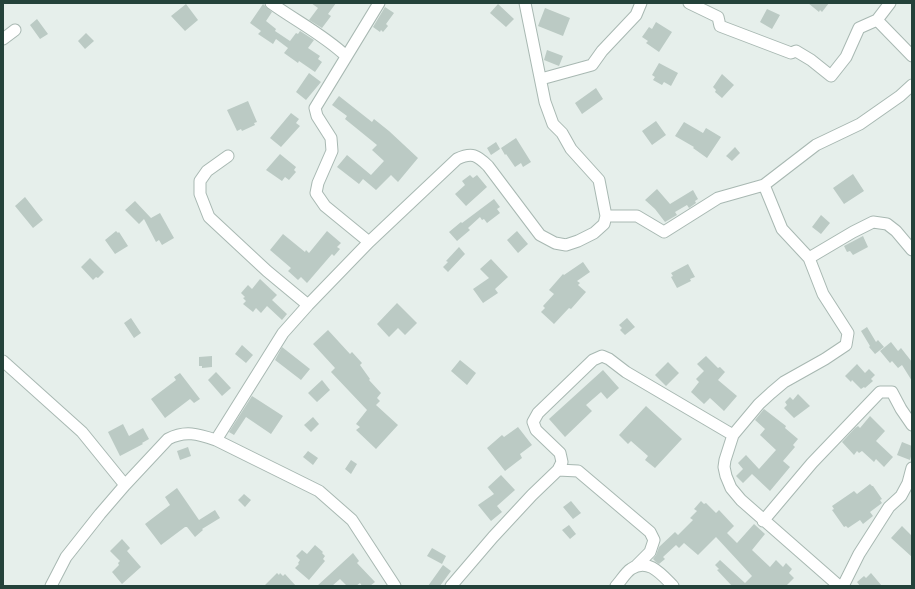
<!DOCTYPE html>
<style>
body{margin:0}
#map{position:relative;width:915px;height:589px;overflow:hidden;background:#e6efeb;font-family:Lato,sans-serif}
canvas{display:block}
.frame{position:absolute;inset:0;border:4px solid #24423a;pointer-events:none}
</style>
<div id="map">
<canvas width="915" height="589"></canvas>
<div class="frame"></div>
</div>
<script>
const ctx = document.querySelector('canvas').getContext('2d');
ctx.lineJoin = 'round';
function fill(path, color) { ctx.fillStyle = color; ctx.fill(path, 'evenodd'); }
function strokePath(path, color, width, dash) { ctx.strokeStyle = color; ctx.lineWidth = width; ctx.lineCap = dash ? 'butt' : 'round'; ctx.setLineDash(dash || []); ctx.stroke(path); }
const building = new Path2D(`
 M311,3H336L328,14L331,16L322,28L309,20L318,8Z
 M808,3H829L822,12L820,10L819,12Z
 M186,4L198,20L185,31L171,16Z
 M263,4L272,12L266,21L276,29L275,31L290,41L296,33L298,34L300,31L314,40L308,48L320,56L318,59L322,62L315,72L299,61L298,63L284,53L288,48L276,39L273,44L258,34L261,31L250,23Z
 M498,4L514,19L506,27L490,13Z
 M385,7L394,13L386,24L388,26L383,32L381,30L380,32L373,27Z
 M545,8L570,18L563,36L538,26Z
 M767,9L780,15L772,29L760,22Z
 M37,19L48,34L40,39L30,25Z
 M656,22L672,32L659,52L646,43L648,41L642,37L649,27L652,29Z
 M86,33L94,41L85,49L78,41Z
 M547,50L563,56L559,66L544,60Z
 M659,63L678,73L671,86L664,82L662,85L653,80L655,77L652,75Z
 M309,73L321,82L306,100L296,92Z
 M722,74L734,85L722,98L715,92L716,90L713,87Z
 M596,88L603,99L582,114L575,103Z
 M339,96L372,122L374,119L389,131L418,158L398,182L391,175L376,190L363,179L359,184L337,167L347,155L371,175L384,161L372,150L377,145L345,119L347,116L332,105Z
 M248,101L257,122L254,123L255,125L242,131L241,129L237,131L227,110Z
 M291,113L299,119L296,123L300,126L281,147L270,138Z
 M656,121L666,135L652,145L642,131Z
 M684,122L703,133L706,128L721,137L707,158L693,148L694,147L675,136Z
 M516,138L531,162L523,167L521,163L515,167L506,154L505,155L501,148Z
 M496,142L500,149L491,155L487,148Z
 M735,147L740,153L732,161L726,156Z
 M280,154L296,167L294,170L296,172L289,180L285,177L282,181L266,170Z
 M853,174L864,191L844,204L833,188Z
 M470,175L473,178L477,175L487,187L466,206L455,194L465,185L462,181Z
 M657,189L670,204L693,190L698,199L695,201L696,203L689,208L687,205L675,212L677,215L665,222L655,209L645,200Z
 M25,197L43,220L33,228L15,206Z
 M494,199L500,207L497,209L500,213L487,223L484,219L482,220L480,217L468,228L470,230L457,241L449,232L461,222L462,223Z
 M135,201L151,218L160,213L174,238L162,245L159,240L156,242L144,219L139,224L125,210Z
 M821,215L830,223L821,234L812,227Z
 M116,231L118,233L119,232L128,246L115,254L105,240Z
 M327,231L341,243L337,247L340,249L334,256L332,254L307,283L301,277L298,280L288,271L291,268L270,250L283,234L305,252L306,250L309,253Z
 M517,231L528,244L518,253L507,240Z
 M863,236L868,247L853,255L850,251L847,252L844,246Z
 M459,247L465,254L448,272L443,267L448,262L446,261Z
 M90,258L104,272L98,278L96,277L93,280L81,267Z
 M491,259L508,277L495,289L498,293L483,303L473,289L489,278L480,269Z
 M583,262L590,272L577,281L580,283L578,285L586,292L571,309L569,308L554,324L541,312L545,308L543,306L554,294L549,290L563,274L564,275Z
 M688,264L695,277L690,279L691,281L677,288L671,277L673,276L671,273Z
 M260,279L277,295L272,300L287,314L282,320L267,306L261,313L256,308L253,312L243,304L246,301L243,298L245,297L241,293L248,285L252,289Z
 M397,303L417,323L405,335L398,328L389,337L377,324Z
 M131,318L141,333L134,338L124,323Z
 M627,318L635,327L625,335L620,330L622,328L619,325Z
 M867,327L876,342L878,340L884,347L875,354L869,347L870,346L861,331Z
 M328,330L350,354L352,352L362,363L360,365L370,379L369,380L381,393L377,398L380,401L376,405L398,425L376,449L356,430L360,427L356,424L367,410L331,372L335,368L313,344Z
 M891,342L898,351L901,348L912,362V381L902,365L898,368L892,361L890,363L880,351Z
 M242,345L253,355L246,363L235,354Z
 M282,347L310,369L301,380L275,360Z
 M212,356V367L202,368V366H199V357Z
 M706,356L718,368L720,367L725,372L718,380L737,396L724,411L710,398L704,404L691,392L699,382L696,379L704,371L697,364Z
 M460,360L476,373L467,385L451,371Z
 M668,362L679,373L666,386L655,375Z
 M857,364L865,373L869,369L875,375L871,379L873,381L865,388L864,387L861,389L852,380L851,382L845,376Z
 M603,370L619,388L607,399L601,392L586,405L592,411L565,437L549,419Z
 M216,372L231,388L222,396L208,380Z
 M180,373L200,399L194,403L190,399L165,418L151,399L176,380L174,377Z
 M322,380L330,390L317,402L308,393Z
 M798,394L810,406L794,418L784,408L787,405L785,402L790,397L793,400Z
 M252,396L283,416L271,434L246,417L234,435L229,432Z
 M646,406L682,439L655,468L645,460L648,456L631,441L628,444L619,435Z
 M764,409L786,426L785,428L798,439L793,445L795,447L783,461L790,467L770,491L752,474L743,483L736,476L743,469L738,463L746,455L759,469L776,450L760,435L765,429L755,420Z
 M870,416L885,431L876,441L893,457L884,467L876,459L874,462L862,451L859,453L857,451L854,455L842,442L855,428L858,426L860,428Z
 M313,417L319,424L311,432L304,425Z
 M123,424L129,436L143,428L149,439L142,443L143,444L120,456L108,432Z
 M518,427L532,445L520,454L522,458L505,471L487,448L502,435L504,437Z
 M902,442L912,446V453L910,460L897,455Z
 M188,447L191,456L180,460L177,451Z
 M308,451L318,458L313,465L303,457Z
 M351,460L357,464L351,474L345,469Z
 M501,475L515,490L497,506L502,512L491,521L478,505L494,494L488,487Z
 M870,484L872,486H873L882,499L880,500L882,503L870,512L873,516L863,524L860,520L848,528L846,526L844,527L832,510L834,509L832,506L854,491L857,494Z
 M177,488L199,520L215,510L220,518L202,529L203,530L195,537L187,527H185L161,545L145,524L170,505L165,497Z
 M244,494L251,500L245,507L238,500Z
 M571,501L581,513L573,519L563,507Z
 M701,501L704,504L706,503L716,513L719,510L734,526L727,533L737,543L754,524L765,534L752,550L770,567L776,560L783,567L786,563L792,569L789,573L794,578L786,586H732L717,570L719,569L715,565L720,560L745,583L752,576L716,537L698,555L684,543L679,548L676,545L663,557L665,559L659,564L656,562L653,559L656,555L659,547L675,532L678,535L693,520L690,518L697,511L694,509Z
 M569,525L576,534L570,539L562,530Z
 M902,526L912,536V557L891,538Z
 M122,539L130,548L127,551L141,567L122,584L112,572L119,565L118,563L120,561L110,551Z
 M315,545L323,552L322,553L325,556L323,559L325,561L309,580L295,568L299,564L298,563L300,560L296,556L302,550L307,554Z
 M432,548L446,556L442,564L427,556Z
 M353,553L359,561L357,563L375,582L370,586H362L360,583L356,586H347L340,579L332,586H317Z
 M443,565L451,571L440,586H428Z
 M277,573L279,575L280,573L283,576L285,574L296,586H264Z
 M871,573L882,586H860L857,582L864,576L866,578Z`);
const minor = new Path2D(`
 M271,3C296,21 324,35 346,56
 M689,3L718,17L720,26L791,53L796,51L811,60L831,76L846,57L859,28L877,20
 M890,3L877,20L912,56
 M3,39L15,30
 M541,79L592,65L602,51L636,15L641,3
 M228,156L207,171L200,181V194L209,217L267,271L308,305
 M764,185L782,229L809,258L823,294L848,333L846,345L825,359L784,382L771,393L759,404L733,435L725,460L724,467L726,476L731,488L741,500L839,586
 M606,216H637L664,232L718,198L764,185L816,145L860,124L900,96L912,85
 M369,242L325,206L316,193L318,183L332,151L331,138L317,116L315,108L379,3
 M809,258L853,232L873,222L887,224L896,231L912,250
 M3,361L82,432L125,485
 M216,440L283,333L308,305L369,242L457,159C472,152 477,155 488,166L540,235L555,243L566,245L578,241L594,233L604,224L606,216L599,180L571,149L562,133L553,124L545,102L525,3
 M558,470L578,471L650,532L654,540L650,552L636,566
 M763,521L812,463L880,392H892L901,409L912,425
 M51,586L66,557L100,514L125,485L168,439C185,430 198,434 216,440L319,491L352,520L395,586
 M451,586L493,537L532,495L558,470L562,462L560,453L536,430L533,422L538,413L593,360L602,356L609,359L626,372L733,435
 M616,586C621,581 625,573 631,569C648,557 662,575 673,586
 M843,586L859,554L889,507L901,496L908,483L912,468`);
fill(building, '#bbcac4');
strokePath(minor, '#a8b8b2', 13);
strokePath(minor, '#fff', 11);
</script>
